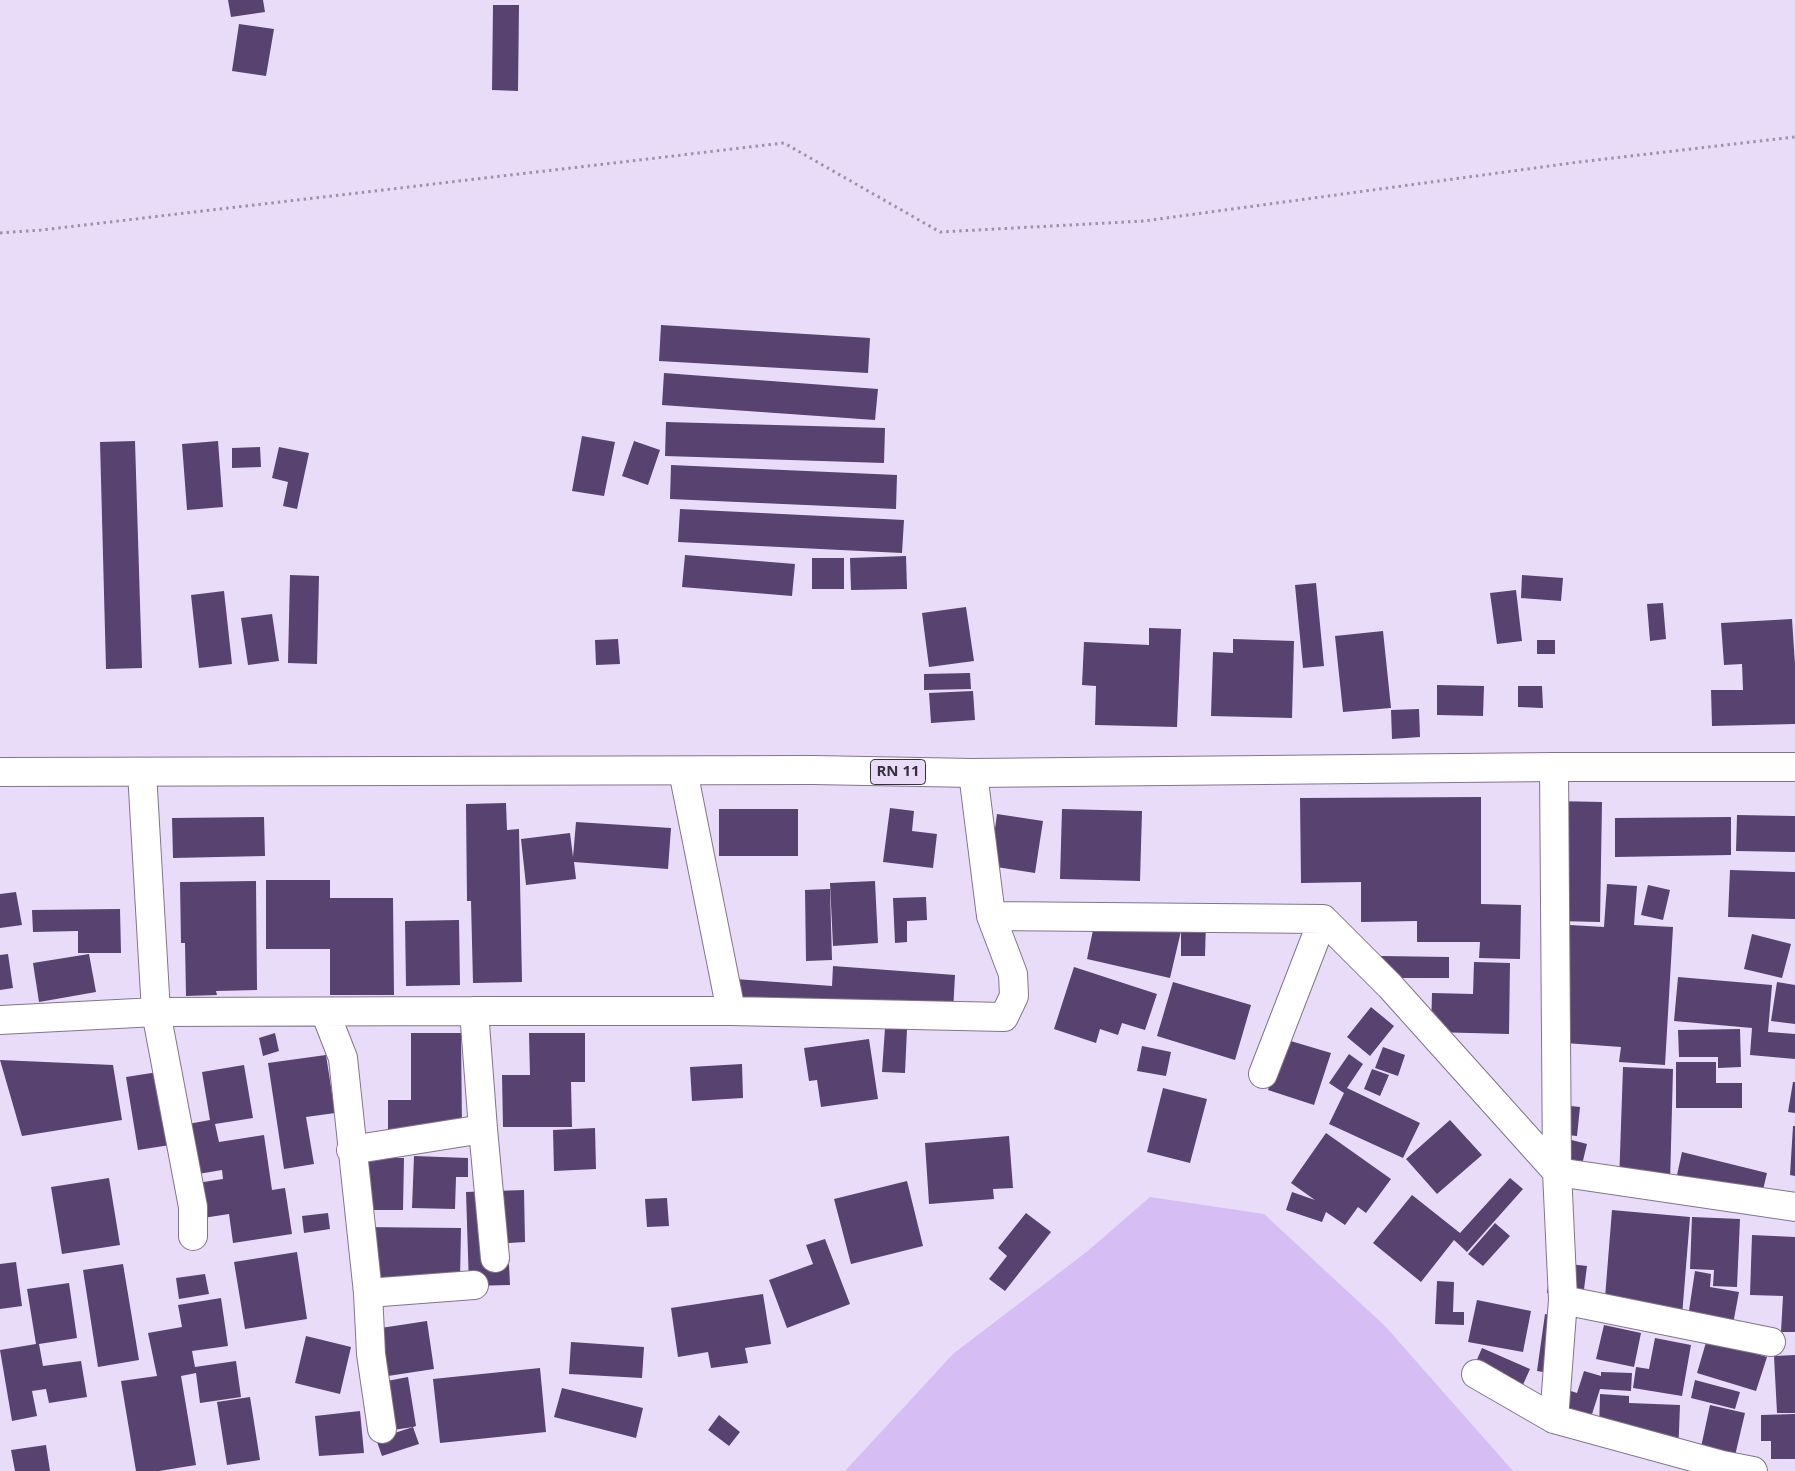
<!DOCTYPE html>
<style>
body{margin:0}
canvas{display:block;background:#e9dcf8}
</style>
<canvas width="1795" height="1471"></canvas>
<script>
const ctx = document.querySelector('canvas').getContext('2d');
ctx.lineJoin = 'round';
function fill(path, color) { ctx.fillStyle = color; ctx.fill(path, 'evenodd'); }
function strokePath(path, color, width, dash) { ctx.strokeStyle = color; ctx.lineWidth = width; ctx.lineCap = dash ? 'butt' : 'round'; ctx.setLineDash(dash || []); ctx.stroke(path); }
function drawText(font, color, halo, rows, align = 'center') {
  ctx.font = font + ' "Open Sans",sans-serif'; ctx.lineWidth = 5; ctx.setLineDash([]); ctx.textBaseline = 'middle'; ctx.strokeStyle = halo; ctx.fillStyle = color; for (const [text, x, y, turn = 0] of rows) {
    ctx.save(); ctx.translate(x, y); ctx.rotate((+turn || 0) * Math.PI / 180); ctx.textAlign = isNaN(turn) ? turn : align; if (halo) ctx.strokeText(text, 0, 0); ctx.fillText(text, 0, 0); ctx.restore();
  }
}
const water = new Path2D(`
 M1150,1197L1264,1214L1385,1326L1513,1471H845L953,1354L1089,1250Z`);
const building = new Path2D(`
 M228,0H263L265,12L231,17Z
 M493,5H519L518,91L492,90Z
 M239,24L274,29L266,76L232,71Z
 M661,325L870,338L868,373L659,361Z
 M664,373L878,389L875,420L662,405Z
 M666,422L885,428L884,463L665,456Z
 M582,436L615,442L604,496L572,491Z
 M135,441L142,668L106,669L100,442Z
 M218,441L223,507L187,510L182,444Z
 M634,441L660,450L648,485L622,476Z
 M260,447L261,467L232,468V448Z
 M279,447L309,453L297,509L283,506L288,482L272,478Z
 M671,465L897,475L896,509L670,499Z
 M680,509L904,520L902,553L678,542Z
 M685,555L795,564L792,596L682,587Z
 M906,556L907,589L851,590L850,558Z
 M812,558H844V589H812Z
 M290,575L319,576L317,664L288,663Z
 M1522,575L1563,578L1561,601L1521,598Z
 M1316,583L1324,666L1303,668L1295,585Z
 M1516,590L1522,641L1497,644L1490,593Z
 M224,591L232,664L199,668L191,595Z
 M1663,603L1666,639L1650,641L1647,604Z
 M966,607L974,661L929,667L922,613Z
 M272,614L279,661L248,665L241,618Z
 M1792,619L1795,664V724L1712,726L1711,690H1743L1742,664L1724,665L1721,623Z
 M1149,628L1181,629L1177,727L1095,725L1096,686L1082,685L1084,642L1149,645Z
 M1383,631L1391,708L1343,712L1335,636Z
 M618,639L620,664L596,665L595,640Z
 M1233,639L1294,641L1292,718L1211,716L1213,652L1233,653Z
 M1537,640H1555V654H1537Z
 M970,673L971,689L924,690V674Z
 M1437,685L1484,686L1483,716L1437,715Z
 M1518,686H1542L1543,708L1518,707Z
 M973,691L975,720L931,723L929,693Z
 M1419,709L1420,737L1392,739L1391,710Z
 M1481,797V904L1521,905L1520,959L1479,958L1480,942H1417V921L1361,922V882L1301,883L1300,798Z
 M1555,801L1602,802L1600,922L1557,921Z
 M506,803L507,830L519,829L522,982L473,983L471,901H467L466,804Z
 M890,808L914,811L912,831L937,834L933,868L883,862Z
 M719,809H798V856H719Z
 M1062,809L1142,811L1140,881L1060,879Z
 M997,814L1043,821L1035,873L990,866Z
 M1737,815L1795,816V852L1736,851Z
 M264,817L265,856L173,858L172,818Z
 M1731,817V855L1615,857V818Z
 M576,822L671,828L668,869L574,862L576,879L526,885L521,839L570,833L573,857Z
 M1730,870L1795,872V919L1728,917Z
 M266,880H330V898H393L394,995H330V949H266Z
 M256,881L257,990L216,991L217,995L186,996L185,943H181L180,882Z
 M875,881L878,943L833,946L830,883Z
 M1607,884L1637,886L1634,925L1673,927L1665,1065L1619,1062L1621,1047L1565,1043L1553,924L1604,927Z
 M1648,885L1670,890L1663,920L1641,915Z
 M830,889L832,960L806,961L805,890Z
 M16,892L22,925L0,928V894Z
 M926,897L927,920L907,921V942L895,943L893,898Z
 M120,909L121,953H78V931L33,932L32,910Z
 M1097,911L1206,921L1205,956H1181V931L1170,978L1087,959Z
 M459,920L460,985L406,986L405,921Z
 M1752,934L1791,944L1782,978L1744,969Z
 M8,954L13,988L0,990V955Z
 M89,954L96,992L39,1002L33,963Z
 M1381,956L1449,957V978H1381Z
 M1474,962L1510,963L1509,1034L1431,1032L1432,993L1473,994Z
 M833,966L955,975L953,1012L734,997L735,979L832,986Z
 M1074,967L1157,994L1145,1030L1122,1023L1118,1035L1100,1029L1096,1043L1054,1029Z
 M1678,977L1772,985L1768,1032L1795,1034V1059L1750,1055L1752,1028L1674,1021Z
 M1173,982L1251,1005L1235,1060L1157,1036Z
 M1777,982L1795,985V1024L1771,1021Z
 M1371,1007L1394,1026L1370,1056L1347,1037Z
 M885,1028L907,1029L905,1073L882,1072Z
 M1740,1029L1741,1067L1718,1068V1057H1679L1678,1030Z
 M275,1033L279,1051L263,1056L259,1038Z
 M411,1033H461L462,1129H388V1100H411Z
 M529,1033H585V1082H571L572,1127H503L502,1075H530Z
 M869,1039L878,1099L821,1107L817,1080L809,1081L804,1048Z
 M1284,1039L1331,1053L1314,1105L1268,1090Z
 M1142,1046L1171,1052L1166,1076L1137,1071Z
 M1383,1047L1405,1055L1398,1076L1375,1068Z
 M1349,1054L1363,1064L1347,1088L1420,1123L1403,1158L1329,1124L1344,1093L1329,1083Z
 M326,1055L335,1113L306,1117L314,1164L284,1169L268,1063Z
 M0,1060L113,1065L122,1120L22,1136Z
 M1676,1062H1716V1083H1742V1108H1676Z
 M742,1064L743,1098L692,1101L690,1067Z
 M244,1065L253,1118L215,1124L219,1142L264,1135L272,1190L285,1188L292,1234L233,1243L229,1214L190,1220L184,1185L223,1179L222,1170L186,1176L177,1126L210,1120L202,1072Z
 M1623,1067L1673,1069L1670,1184L1619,1183Z
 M1372,1069L1389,1075L1380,1096L1364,1089Z
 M158,1072L170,1145L138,1150L126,1077Z
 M1793,1082H1795V1113L1788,1112Z
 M1163,1088L1207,1099L1190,1163L1147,1152Z
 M1551,1104L1580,1107L1577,1136L1547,1133Z
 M1450,1120L1482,1155L1437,1194L1406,1159Z
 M1793,1126H1795V1176L1790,1175Z
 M595,1128L596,1169L554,1171L553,1130Z
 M1326,1133L1391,1179L1366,1213L1358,1207L1345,1225L1326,1212L1322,1222L1286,1210L1292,1192L1315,1200L1291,1183Z
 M1009,1136L1013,1188L993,1189L994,1199L929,1204L925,1143Z
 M1564,1138L1587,1144L1580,1173L1557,1168Z
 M1682,1152L1767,1173L1762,1194L1677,1175Z
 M414,1156L468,1158V1177H456L455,1209L412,1208Z
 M360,1158H404L403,1210H359Z
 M109,1178L120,1245L62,1254L51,1187Z
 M1510,1178L1523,1189L1467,1252L1454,1240L1421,1282L1373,1243L1412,1195L1460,1233Z
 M907,1181L923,1246L851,1264L834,1199Z
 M524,1190L525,1242L508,1243L510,1285L469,1286L466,1192Z
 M667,1198L669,1226L647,1227L645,1199Z
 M1612,1210L1690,1217L1682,1316L1604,1310Z
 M328,1213L330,1229L304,1233L302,1216Z
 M1026,1213L1051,1232L1005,1291L989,1279L1007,1256L998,1248Z
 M1692,1217L1740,1219L1737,1287L1713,1286L1714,1270L1690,1269Z
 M1495,1223L1510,1236L1483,1266L1468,1254Z
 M360,1227L461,1228L460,1280L359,1278Z
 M1752,1235L1795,1237V1332H1781L1783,1296L1750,1295Z
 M825,1239L850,1304L787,1328L769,1280L813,1264L806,1245Z
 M297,1252L307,1319L245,1329L234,1262Z
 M16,1262L22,1306L0,1309V1264Z
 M1551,1262L1587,1266L1583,1297L1547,1293Z
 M123,1264L139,1360L98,1367L83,1270Z
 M1695,1271L1711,1274L1710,1287L1739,1292L1733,1324L1688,1317Z
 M205,1274L209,1294L179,1299L176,1278Z
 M1437,1281L1454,1282L1453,1312H1464V1325L1435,1324Z
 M69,1283L77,1338L39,1344L43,1366L81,1361L87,1397L49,1403L46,1389L32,1391L37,1416L12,1421L0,1350L36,1344L27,1289Z
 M763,1294L771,1344L745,1348L748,1363L711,1368L708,1352L678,1357L671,1308Z
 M221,1298L228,1346L192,1351L195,1367L236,1361L241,1397L200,1403L196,1373L181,1376L196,1465L159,1471H136L121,1381L157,1376L148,1333L182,1327L178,1305Z
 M1477,1300L1531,1311L1523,1352L1468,1342Z
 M1545,1314L1576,1318L1568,1376L1537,1371Z
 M427,1321L434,1369L368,1379L361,1331Z
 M1604,1325L1641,1333L1634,1367L1596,1359Z
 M306,1336L351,1347L340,1394L295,1383Z
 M1655,1338L1691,1345L1682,1396L1633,1388L1636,1367L1649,1369Z
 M1707,1339L1767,1357L1756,1391L1697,1373Z
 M571,1342L644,1347L642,1378L569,1374Z
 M1482,1348L1530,1369L1514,1405L1466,1385Z
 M1795,1355V1413H1777L1774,1356Z
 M540,1368L546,1432L440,1443L433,1379Z
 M1584,1371L1601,1376V1372L1632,1373L1631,1391L1600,1389L1587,1430L1542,1416L1552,1385L1577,1393Z
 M408,1377L416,1426L413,1427L419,1444L382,1456L376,1439L413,1427L373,1433L366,1385Z
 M1695,1380L1740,1392L1735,1409L1691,1398Z
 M562,1388L643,1408L636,1438L554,1417Z
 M1600,1394L1629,1396V1403L1680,1405L1678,1457L1599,1431Z
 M250,1397L260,1460L227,1465L217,1402Z
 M1710,1405L1745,1413L1734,1460L1700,1452Z
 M360,1411L364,1453L319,1456L315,1416Z
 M1795,1414V1459H1771V1441H1761V1415Z
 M719,1415L740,1432L729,1446L708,1430Z
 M46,1445L50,1471H15L11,1450Z`);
const path = new Path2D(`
 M0,233L41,230L784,143L940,232L1144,221L1579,162L1795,137`);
const minor = new Path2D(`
 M1554,767L1557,1172L1563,1300L1554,1419L1722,1465L1753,1471
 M683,771L731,1011
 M142,772L156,1012L193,1207V1236
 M991,916L1323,919L1390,986L1557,1172L1795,1207
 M325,1012L343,1058L368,1293L371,1354L382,1429
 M0,1020L156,1012L474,1011H731L1004,1017L1014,996L1013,974L991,916L973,773
 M1263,1074L1323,919
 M483,1129L495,1258
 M351,1150L483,1129L474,1011
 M368,1293L474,1285
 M1563,1300L1771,1342
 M1476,1374L1554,1419`);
const major = new Path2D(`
 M0,772L813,770L973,773L1554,767H1795`);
const shields = [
 [898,772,55]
];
const shieldNames = [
 ["RN 11",898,772]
];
fill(water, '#d6bdf3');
fill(building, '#58426f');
strokePath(minor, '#81758e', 30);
strokePath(major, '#81758e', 30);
strokePath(path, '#9d93a8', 3, [2.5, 4]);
strokePath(minor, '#fff', 28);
strokePath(major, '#fff', 28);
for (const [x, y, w] of shields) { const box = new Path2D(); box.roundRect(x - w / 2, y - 12.5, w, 25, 4); ctx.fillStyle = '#e9dcf8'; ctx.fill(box); strokePath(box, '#342f3a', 1); }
drawText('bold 15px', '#342f3a', null, shieldNames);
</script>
